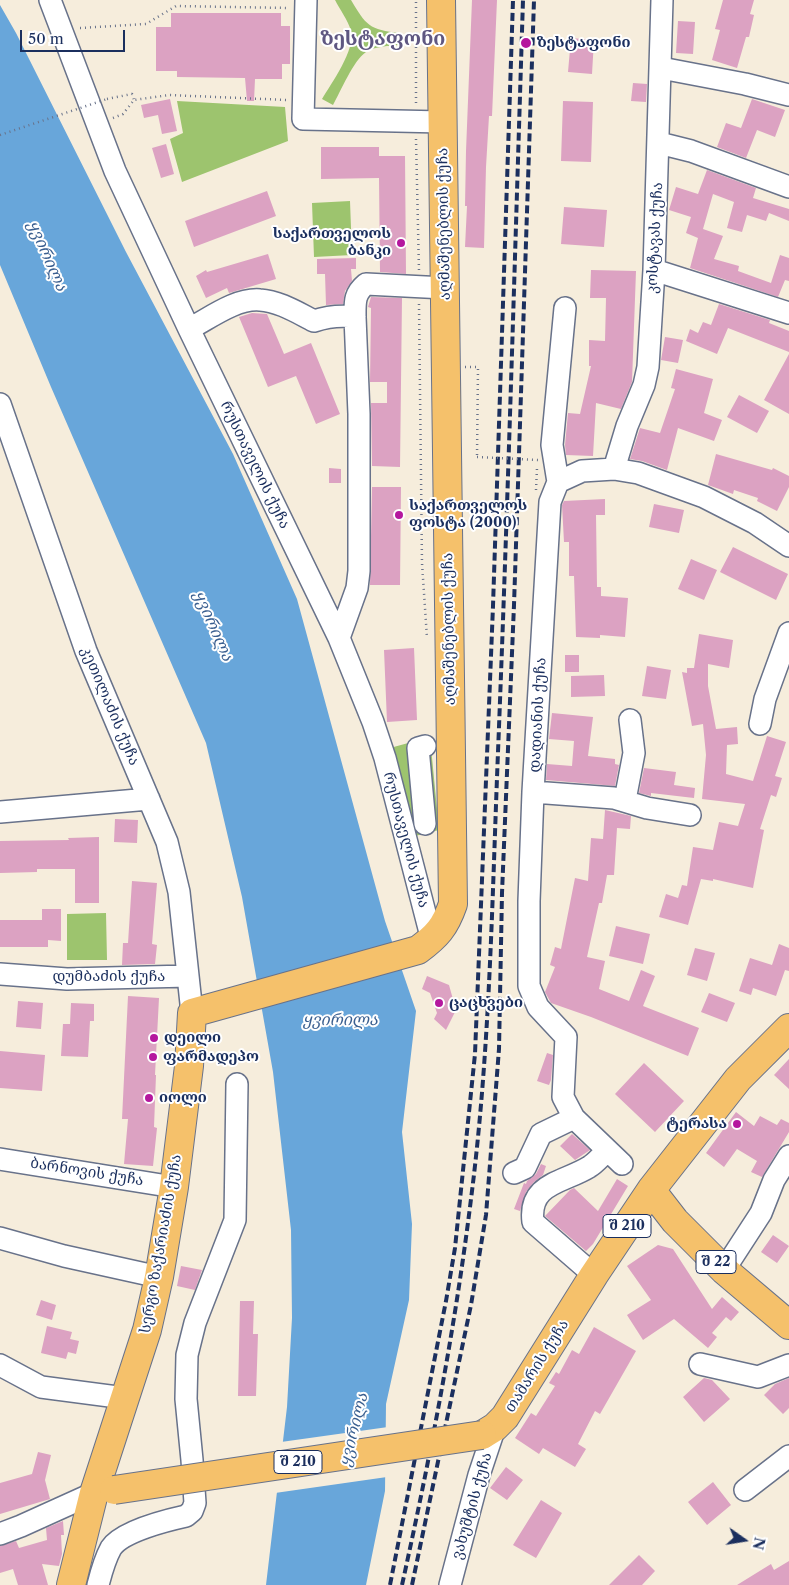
<!DOCTYPE html>
<meta charset="utf-8">
<style>
body{margin:0}
#map{position:relative;width:789px;height:1585px;overflow:hidden;background:#f6eddc;font-family:"Libre Caslon Text",serif}
canvas{display:block}
.north{position:absolute;left:719px;top:1515px;width:50px;height:50px;-webkit-text-stroke:4px #fff;paint-order:stroke;rotate:103deg;font-size:14px;font-weight:700;line-height:20px;text-align:center;color:#1b2f5e}
.north::after{content:'';display:block;margin:auto;width:18px;height:22px;background:#1b2f5e;clip-path:polygon(50% 0,100% 100%,50% 72%,0 100%)}
.scale{position:absolute;left:20px;top:30px;width:105px;height:22px;box-sizing:border-box;border:2px solid #1b2f5e;border-top:0;padding-left:6px;font-size:15px;line-height:18px;white-space:nowrap;color:#1b2f5e;-webkit-text-stroke:4px #fff;paint-order:stroke}
</style>
<div id="map">
<canvas width="789" height="1585"></canvas>
<div class="north">N</div>
<div class="scale">50 m</div>
</div>
<script>
const ctx = document.querySelector('canvas').getContext('2d');
ctx.lineJoin = 'round';
function fill(path, color) { ctx.fillStyle = color; ctx.fill(path, 'evenodd'); }
function strokePath(path, color, width, dash) { ctx.strokeStyle = color; ctx.lineWidth = width; ctx.lineCap = dash ? 'butt' : 'round'; ctx.setLineDash(dash || []); ctx.stroke(path); }
function drawText(font, color, halo, rows, align = 'center') {
  ctx.font = font + ' "Libre Caslon Text","Noto Serif Georgian",serif'; ctx.lineWidth = 4; ctx.setLineDash([]); ctx.textBaseline = 'middle'; ctx.strokeStyle = halo; ctx.fillStyle = color; for (const [text, x, y, turn = 0] of rows) {
    ctx.save(); ctx.translate(x, y); ctx.rotate((+turn || 0) * Math.PI / 180); ctx.textAlign = isNaN(turn) ? turn : align; if (halo) ctx.strokeText(text, 0, 0); ctx.fillText(text, 0, 0); ctx.restore();
  }
}
const green = new Path2D(`
 M335,0H351C366,25 369,30 400,33V45C389,46 375,46 366,52C353,61 341,91 333,105L322,99C331,84 356,49 351,31C348,20 340,10 335,0Z
 M177,101L285,107L288,141L182,182L170,139L183,133Z
 M350,201L352,255L314,257L312,203Z
 M430,737L439,830L415,836L390,748Z
 M106,913L107,960H67V914Z`);
const water = new Path2D(`
 M0,5L16,33L126,252L233,454L297,599L385,921L416,1011L402,1132L412,1224L409,1300L386,1404L385,1491L366,1585H266L287,1407L292,1318L291,1230L273,1072L242,897L206,743L51,387L0,265Z`);
const pier = new Path2D(`
 M388,1427L387,1477L275,1493L281,1442Z`);
const building = new Path2D(`
 M472,0H497L492,116H489L486,167L484,248L465,247L467,206H465L466,151Z
 M723,0H754L750,14L754,15L749,37H746L737,68L712,60L720,30L715,29Z
 M171,13H281V26H290V64H282V79H255L254,101H247L245,78L177,77V71H156V27H171Z
 M678,21L695,22L693,54L676,53Z
 M571,38L594,40L592,74L568,72Z
 M633,83L647,84L646,102L631,101Z
 M170,99L177,131L162,134L158,115L144,118L141,105Z
 M752,99L785,110L775,137L757,130L746,158L717,147L726,123L741,128Z
 M563,101L593,102L591,162L561,161Z
 M166,144L174,174L161,178L152,148Z
 M321,147H379V156H405L406,274L380,272L379,178L321,179Z
 M707,170L756,188L753,198L789,209V221L769,213L766,221L747,215L742,232L727,228L734,202L713,194L703,229L723,236L714,259L739,266L738,271L771,283L780,255L789,258V281L785,280L778,297L690,268L698,238L686,233L691,217L669,210L676,187L698,194Z
 M267,191L276,216L194,247L185,221Z
 M564,207L607,210L604,247L561,244Z
 M268,254L276,279L229,293L227,288L206,298L196,276L206,270L207,272Z
 M356,258V269H351L352,281L345,291L343,304L326,305L325,274H317V259Z
 M591,270L636,271L632,382L621,409L596,403L593,456L566,455L565,445L568,413L580,414L591,366H589V340L605,341L606,298H590Z
 M371,297L402,298L400,467L372,466L371,403H387V382H370L371,308L368,307Z
 M719,304L770,320L769,323L789,331V352L728,328L717,354L686,341L690,329L698,333L703,322L711,325Z
 M252,313L267,314L284,354L311,343L340,414L316,424L296,376L268,387L239,317Z
 M665,337L683,340L678,363L661,360Z
 M789,354V414L764,400Z
 M676,369L713,379L704,413L722,420L714,441L678,428L667,470L642,461L630,459L640,428L660,433L675,389L671,388Z
 M739,395L769,411L757,433L727,417Z
 M716,454L772,470L773,468L789,476V487L777,511L757,501L758,498L734,490L733,494L708,485Z
 M329,468L341,469V483H329Z
 M372,487H401L400,585H370Z
 M605,499V515H596L597,587H601V596L628,598L625,637L600,635V638L576,637L574,576H569V542H564L562,505L564,501Z
 M654,504L684,510L679,533L649,527Z
 M733,547L788,574L776,600L720,572Z
 M691,559L717,570L704,600L678,589Z
 M699,634L733,640L729,668L708,664V686L716,729L737,727L738,744L727,745L726,774L753,781L767,736L786,742L775,776L782,778L776,797L771,795L760,829L764,830L753,888L713,879V881L701,879L688,925L659,917L666,894L678,898L682,885L687,886L693,847L713,850L719,822L738,826L745,804L702,799L706,755L703,724L692,726L682,672L687,673V668H694Z
 M414,648L417,720L387,722L384,650Z
 M565,655H579V672H565Z
 M647,666L671,670L666,699L642,696Z
 M604,675L605,696L571,697V676Z
 M552,713L593,717L588,756L615,759V764L619,765L615,786L546,780L547,764L572,766L574,741L549,739Z
 M644,768L676,772L674,785L695,788L694,798L651,793V796L639,793Z
 M605,810L631,816L630,829L617,828L614,875H607L602,903H599L587,957L605,961L599,989L629,1001L641,970L655,976L643,1006L699,1028L688,1056L591,1017L551,1003L545,992L555,967L550,965L555,947L561,949L575,878L588,881L591,838L603,839Z
 M115,819L138,820L137,843L114,842Z
 M99,837V903H75V869H37V872L0,873V841L69,840L68,838Z
 M132,881L157,883L152,944L157,945L155,964L122,965L123,943H128Z
 M42,909H61V941L48,940V947H0V920H42Z
 M616,926L650,934L643,964L609,956Z
 M779,944L789,948V971L785,970L776,996L753,988L751,995L739,991L750,958L772,965Z
 M695,948L715,953L707,981L687,975Z
 M427,976L449,985L456,1010L446,1030L434,1019L437,1013L430,993L422,989Z
 M709,993L735,1003L727,1022L701,1012Z
 M128,996L159,998L155,1075H156L154,1127L157,1128L153,1166L124,1164L128,1119H122Z
 M18,1001L43,1003L41,1029L16,1027Z
 M71,1003L94,1004V1021H90L88,1057L61,1056L63,1024H70Z
 M0,1051L45,1055L42,1091L0,1088Z
 M547,1053L553,1055L551,1080L549,1085L537,1081Z
 M789,1059V1089L774,1075Z
 M644,1063L684,1101L655,1132L615,1094Z
 M736,1112L754,1126L760,1116L777,1125L781,1119L789,1123V1132L762,1177L751,1172L757,1161L737,1149L724,1167L706,1153Z
 M572,1134L590,1150L575,1160L560,1146Z
 M541,1164L546,1166L543,1175L534,1182L526,1192L520,1211L514,1209L524,1183L526,1184L527,1181L536,1174Z
 M617,1179L628,1186L593,1244L586,1251L545,1216L570,1190L574,1188L598,1211Z
 M773,1235L789,1246L777,1263L761,1252Z
 M658,1245L673,1249L712,1309L722,1297L739,1312L731,1321L726,1317L712,1333L717,1337L708,1348L674,1319L643,1340L627,1315L651,1300L627,1266Z
 M181,1266L202,1270L195,1290L177,1286Z
 M41,1300L56,1305L52,1320L36,1315Z
 M240,1301H254L253,1334H258L256,1396H238Z
 M47,1326L72,1332L70,1339L79,1341L76,1354L68,1352L66,1359L41,1353Z
 M594,1327L636,1351L600,1414L595,1411L578,1444L586,1449L575,1467L543,1448L539,1454L515,1438L531,1413L536,1416L555,1386L549,1383L556,1372L559,1374L572,1350L579,1354Z
 M704,1378L712,1380L730,1399L704,1422L683,1397Z
 M789,1378V1408L783,1414L764,1395L775,1384Z
 M38,1452L51,1455L45,1480L50,1499L0,1514V1483L32,1474Z
 M506,1467L523,1480L507,1500L490,1488Z
 M713,1482L731,1505L707,1525L688,1502Z
 M541,1500L562,1513L536,1558L513,1545Z
 M63,1521L64,1535H61L62,1554L59,1566L42,1564L48,1585H18L13,1569L0,1573V1546L16,1541L19,1548L47,1540L46,1528Z
 M639,1555L655,1571L642,1585H609Z
 M789,1561V1585H737L771,1564L774,1570Z`);
const path = new Path2D(`
 M80,28L146,24L176,6L289,8
 M107,99L132,94L134,100
 M416,103V0
 M113,118L123,114L134,100L169,95L287,100
 M416,139L419,271
 M419,304L422,563L427,638
 M465,367H478L477,457
 M536,490L537,468`);
const minor = new Path2D(`
 M50,0L115,171L189,329L339,638L373,722L385,758L432,940
 M306,0L303,119L443,122
 M661,68L745,84L789,95
 M659,143L691,151L789,187
 M654,270L789,313
 M189,329C210,318 236,298 260,300C279,301 298,313 314,321C329,316 340,315 355,317
 M0,404L86,651L167,842L179,892L192,1013
 M614,469L627,426L644,385L648,367L654,270L662,0
 M558,482L552,445L565,308
 M339,638L357,588L359,571V414L355,317C355,302 354,294 366,284L445,288
 M760,724L765,699L789,633
 M425,746L418,748L425,824
 M533,792L614,798L647,808L690,815
 M625,800L634,753L630,720
 M0,812L149,799
 M0,974L67,979L188,976
 M0,1159L174,1187
 M622,1164L574,1118L563,1097L566,1037L538,1007L529,986V901L533,792L550,502L558,482L582,471L614,469L638,473L704,497L755,523L789,546
 M514,1173L525,1168L541,1134L574,1118
 M0,1238L64,1256L159,1277
 M724,1270L761,1213L774,1180L789,1156
 M594,1275L533,1222C528,1183 563,1183 589,1167C596,1163 601,1156 607,1151
 M700,1364L758,1377L789,1365
 M0,1365L41,1387L125,1398
 M745,1490L789,1456
 M0,1534L21,1526L94,1493
 M98,1585C101,1573 105,1559 111,1548C122,1531 168,1520 186,1516L192,1511L195,1503L192,1460L186,1399L187,1355L195,1323L235,1220L237,1084
 M450,1585L479,1475L495,1427`);
const major = new Path2D(`
 M651,1190L675,1221L724,1270L789,1325
 M482,1435L495,1427L505,1417L594,1275L651,1190L738,1079L789,1028
 M71,1585L94,1493L147,1330L159,1277L174,1187L189,1066L192,1013L418,950C437,936 445,927 453,904L441,0`);
const rail = new Path2D(`
 M390,1585L446,1301L455,1248L475,1054L493,606L513,0
 M402,1585C430,1458 455,1329 471,1199C490,1051 492,901 498,752C508,501 515,251 523,0
 M412,1585L471,1305L486,1215L499,1049L502,893L514,605L534,0`);
const pathBridge = new Path2D(`
 M0,135L107,99
 M477,457L538,460`);
const majorBridge = new Path2D(`
 M114,1490L482,1435`);
const markers = [
 [526,43,6,"#b5179e"],
 [401,243,5,"#b5179e"],
 [399,515,5,"#b5179e"],
 [439,1003,5,"#b5179e"],
 [154,1038,5,"#b5179e"],
 [153,1057,5,"#b5179e"],
 [149,1098,5,"#b5179e"],
 [737,1124,5,"#b5179e"]
];
const shields = [
 [627,1226,48],
 [716,1262,40],
 [298,1462,48]
];
const shieldNames = [
 ["შ 210",627,1226],
 ["შ 22",716,1262],
 ["შ 210",298,1462]
];
const poiNames = [
 ["ზესტაფონი",537,43],
 ["საქართველოს",391,234,"right"],
 ["ბანკი",391,251,"right"],
 ["საქართველოს",409,506],
 ["ფოსტა (2000)",409,523],
 ["ცაცხვები",449,1003],
 ["დეილი",164,1038],
 ["ფარმადეპო",163,1057],
 ["იოლი",159,1098],
 ["ტერასა",727,1124,"right"]
];
const streetNames = [
 ["აღმაშენებლის ქუჩა",444,224,-91],
 ["კოსტავას ქუჩა",655,238,-87],
 ["რუსთაველის ქუჩა",255,465,64],
 ["აღმაშენებლის ქუჩა",449,629,-91],
 ["კეთილაძის ქუჩა",110,706,67],
 ["დადიანის ქუჩა",538,715,-87],
 ["რუსთაველის ქუჩა",406,840,75],
 ["დუმბაძის ქუჩა",109,977],
 ["ბარნოვის ქუჩა",87,1172,9],
 ["სერგო ზაქარიაძის ქუჩა",161,1244,-80],
 ["თამარის ქუჩა",537,1366,-58],
 ["ვახუშტის ქუჩა",472,1506,-74]
];
const waterNames = [
 ["ყვირილა",47,256,66],
 ["ყვირილა",213,626,66],
 ["ყვირილა",340,1020],
 ["ყვირილა",354,1430,-76]
];
const districtNames = [
 ["ზესტაფონი",383,39]
];
fill(green, '#9dc46e');
fill(water, '#68a6da');
fill(pier, '#f6eddc');
fill(building, '#dca2c2');
strokePath(minor, '#68728a', 24);
strokePath(major, '#68728a', 30);
strokePath(path, '#68728a', 2.5, [1, 4]);
strokePath(minor, '#fff', 21);
strokePath(major, '#f5c16b', 28);
strokePath(rail, '#1b2f5e', 4, [8, 4]);
strokePath(majorBridge, '#68728a', 30, []);
strokePath(pathBridge, '#68728a', 2.5, [1, 4]);
strokePath(majorBridge, '#f5c16b', 28);
for (const [x, y, r, color] of markers) { const dot = new Path2D(); dot.arc(x, y, r, 0, 2 * Math.PI); ctx.fillStyle = color; ctx.fill(dot); strokePath(dot, '#fff', 2); }
for (const [x, y, w] of shields) { const box = new Path2D(); box.roundRect(x - w / 2, y - 11.5, w, 23, 4); ctx.fillStyle = '#fff'; ctx.fill(box); strokePath(box, '#1b2f5e', 1); }
drawText('bold 14px', '#1b2f5e', null, shieldNames);
drawText('bold 15px', '#1b2f5e', '#fff', poiNames, 'left');
drawText('15px', '#1b2f5e', '#fff', streetNames);
drawText('italic 16px', '#3a5f90', '#fff', waterNames);
drawText('bold 20px', '#5f5781', '#fff', districtNames);
</script>
